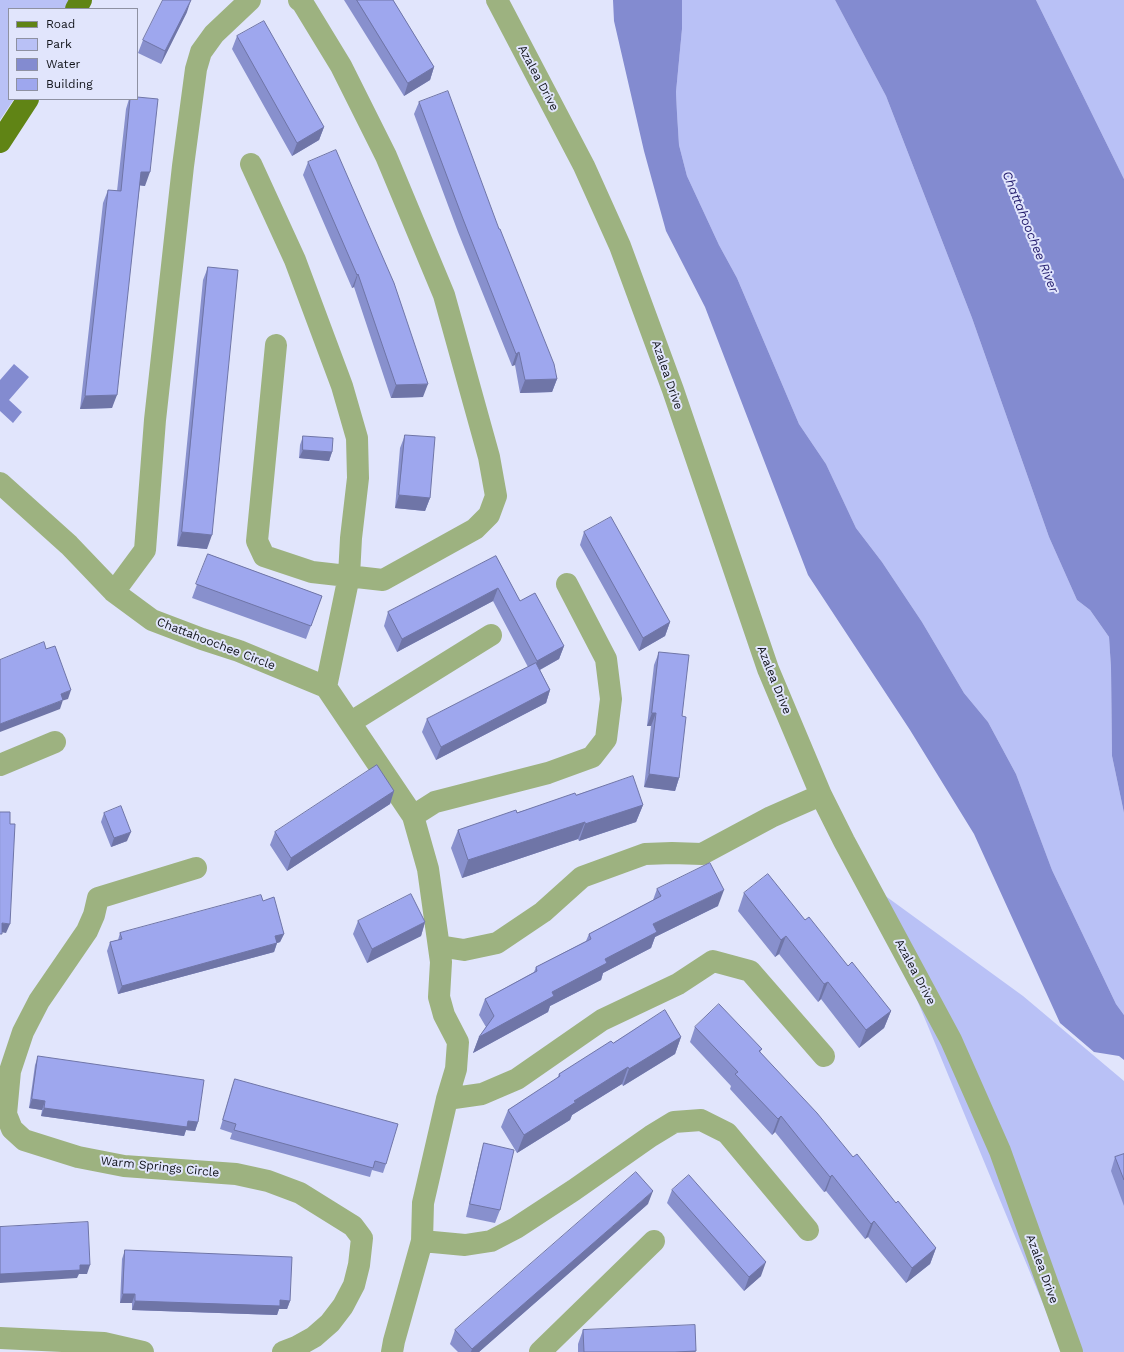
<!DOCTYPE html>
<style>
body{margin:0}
#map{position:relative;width:1124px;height:1352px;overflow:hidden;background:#e1e5fc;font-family:"Work Sans",sans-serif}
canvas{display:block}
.legend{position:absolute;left:8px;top:8px;width:130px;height:92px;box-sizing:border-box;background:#e1e5fc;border:1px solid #8e91a2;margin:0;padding:5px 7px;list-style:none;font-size:12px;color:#11131a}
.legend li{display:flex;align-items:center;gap:8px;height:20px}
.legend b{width:20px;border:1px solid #8e91a2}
</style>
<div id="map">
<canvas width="1124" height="1352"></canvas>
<ul class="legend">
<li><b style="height:5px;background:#608415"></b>Road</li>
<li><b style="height:11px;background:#b9c1f6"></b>Park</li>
<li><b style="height:11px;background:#838bd0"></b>Water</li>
<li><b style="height:11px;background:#9ea7ee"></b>Building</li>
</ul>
</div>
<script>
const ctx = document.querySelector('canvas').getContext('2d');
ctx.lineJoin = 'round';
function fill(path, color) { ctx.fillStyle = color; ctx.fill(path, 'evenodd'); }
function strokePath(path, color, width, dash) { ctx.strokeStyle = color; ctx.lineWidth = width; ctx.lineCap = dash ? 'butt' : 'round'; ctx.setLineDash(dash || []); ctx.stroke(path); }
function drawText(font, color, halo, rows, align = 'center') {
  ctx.font = font + ' "Work Sans",sans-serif'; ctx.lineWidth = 4; ctx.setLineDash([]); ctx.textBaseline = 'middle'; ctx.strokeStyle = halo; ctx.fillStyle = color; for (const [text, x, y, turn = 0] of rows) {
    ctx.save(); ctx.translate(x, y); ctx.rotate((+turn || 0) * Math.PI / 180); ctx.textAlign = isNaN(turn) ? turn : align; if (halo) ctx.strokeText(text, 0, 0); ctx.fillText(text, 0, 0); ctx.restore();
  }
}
const green = new Path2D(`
 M0,0H76L71,9H9V99H14L0,120Z
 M682,0H835L886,96L972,318L1049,537L1077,600L1090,610L1109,637L1111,668L1112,756L1124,813V1015L1116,1004L1052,870L1016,774L988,722L964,693L922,622L882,562L856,528L826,464L799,424L737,278L719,245L687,176L679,145L677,113L676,92L682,29Z
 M1036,0H1124V179Z
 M869,884L1023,996L1124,1081V1352H1063Z`);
const water = new Path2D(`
 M613,0H682V29L676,92L677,113L679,145L687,176L719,245L737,278L799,424L826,464L856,528L882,562L922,622L964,693L988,722L1016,774L1052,870L1116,1004L1124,1015V1060L1119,1056L1094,1052L1060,1023L974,834L910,730L808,575L705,307L666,231L644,151L614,21Z
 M835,0H1036L1124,179V813L1112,756L1111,668L1109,637L1090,610L1077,600L1049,537L972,318L886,96Z
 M14,364L29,377L9,400L22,412L13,423L0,411V380Z`);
const minor = new Path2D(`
 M497,0L584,166L620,246L673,390L768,669L821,795L844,841L951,1040L1000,1151L1072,1352
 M251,164L295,260L342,386L357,438L358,478L351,538L349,576L326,687
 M276,345L257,541L264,556L312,572L383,580L475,529L489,515L496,496L489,457L444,295L386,156L341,66L302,2L299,0
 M0,483L69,545L114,592L152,620L202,639L239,651L326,687L413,816L428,869L441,962L439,997L444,1015L458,1042L456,1069L447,1099L423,1203L422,1241L394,1341L392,1352
 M114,592L145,550L155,420L183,166L196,69L201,52L214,34L250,0
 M351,722L491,635
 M0,765L55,742
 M413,816L435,802L548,773L592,757L606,739L611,699L606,659L567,584
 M196,868L98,898L94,915L87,931L39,1001L23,1032L10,1071L6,1114L12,1129L24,1140L78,1157L124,1166L236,1174L268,1181L300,1193L353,1226L362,1238L359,1265L354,1285L343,1306L330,1323L314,1337L296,1347L283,1352
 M439,946L464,950L497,943L543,912L582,877L645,854L672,853L702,854L771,817L821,795
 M447,1099L482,1094L517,1079L602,1020L678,984L713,961L750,971L824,1056
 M422,1241L465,1245L491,1241L516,1228L574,1190L651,1136L674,1122L701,1120L727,1133L808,1230
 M0,1338L104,1343L143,1352
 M540,1352L654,1241`);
const major = new Path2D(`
 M76,9L81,0
 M0,142L28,99`);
const wall = new Path2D(`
 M344,0H393L434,67L430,80L404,96Z
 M187,12L161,64L138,53L143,40Z
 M237,36L324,127L319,140L292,156L232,49Z
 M129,99H137L145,186L140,185L112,408L80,409L103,203L108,190L117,191L126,109Z
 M419,102L499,229L557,379L552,392L520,393L515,365L512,366L458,232L414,114Z
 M308,162L423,397L391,398L354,287L352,288L303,175Z
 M208,267L207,549L177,546L203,280Z
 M405,435L430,498L425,511L395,508L400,448Z
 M303,436L332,452L329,461L299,458L300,445Z
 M584,532L670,622L665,636L639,651L580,545Z
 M208,554L322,596L306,639L192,598Z
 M496,556L520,601L564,646L559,659L540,670L550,690L546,703L436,760L422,732L427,719L528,667L493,601L397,652L384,626L388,612Z
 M659,652L682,716L679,778L675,791L644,787L651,726H647L654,665Z
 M394,791L390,804L287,871L270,845L275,832Z
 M576,795L643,805L636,822L579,841L578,839L462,878L451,848L458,830Z
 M104,813L127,841L111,847L101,822Z
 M657,889L718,906L655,937L651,948L603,973L601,980L550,1006L548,1012L473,1053L479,1037L486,1027L479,1015L485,999L534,972L536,967L586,941L589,934L653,900Z
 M744,893L805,920L848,966L891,1011L884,1028L859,1048L821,999L818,1002L779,954L775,957L738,911Z
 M263,901L284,934L280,942L277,943L274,952L118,994L107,951L110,942L118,940L120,933Z
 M358,921L425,922L421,936L367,963L353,934Z
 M695,1027L762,1049L760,1052L853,1157L896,1203L936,1248L930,1264L906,1283L868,1237L865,1239L826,1191L824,1192L775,1132L772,1135L730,1089L731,1086L690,1042Z
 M681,1037L675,1054L623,1086L622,1084L572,1115L570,1120L517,1153L501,1127L508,1110L557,1079L559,1074L613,1043Z
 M38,1056L198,1122L195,1131L186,1130L184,1136L41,1116L42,1110L29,1108L35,1065Z
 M235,1079L386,1164L383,1173L372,1170L370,1177L230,1139L232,1133L220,1129L232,1088Z
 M484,1143L500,1210L495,1223L466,1217L480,1157Z
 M1124,1154V1206L1111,1171L1115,1157Z
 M672,1190L761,1276L744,1291L667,1203Z
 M648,1204L479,1352H458L450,1344L455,1330Z
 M125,1250L290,1301L287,1309H279L277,1315L132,1310V1303H120L122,1259Z
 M583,1330L695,1352H578V1344Z`);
const shadedWall = new Path2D(`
 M191,0L187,12L161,64L165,51Z
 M434,67L430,80L404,96L408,83Z
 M324,127L319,140L292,156L297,143Z
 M141,172H150L145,186L136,185Z
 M358,274L354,287L352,288L357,275Z
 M519,352L515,365L512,366L516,354Z
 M557,379L552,392L520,393L525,380Z
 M428,384L423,397L391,398L396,385Z
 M117,395L112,408L80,409L85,396Z
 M303,450L332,452L329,461L299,458Z
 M399,495L430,498L425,511L395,508Z
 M182,532L212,535L207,549L177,546Z
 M498,588L493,601L397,652L402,639Z
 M670,622L665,636L639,651L643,638Z
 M564,646L559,659L532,674L537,661Z
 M71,690L68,699L58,702L61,694Z
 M550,690L546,703L436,760L441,747Z
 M63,700L60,709L0,732V724Z
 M652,713H656L651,726H647Z
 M649,774L679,778L675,791L644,787Z
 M394,791L390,804L287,871L291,858Z
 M643,805L636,822L579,841L585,824Z
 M585,822L578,839L462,878L468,860Z
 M131,832L127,841L111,847L114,838Z
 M724,890L718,906L655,937L651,948L603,973L601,980L550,1006L548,1012L473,1053L479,1037L552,992L605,959L653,924Z
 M425,922L421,936L367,963L372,949Z
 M2,923L10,924L6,933L0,932Z
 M284,934L280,942L272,945L275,936Z
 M786,936L779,954L775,957L781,940Z
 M277,943L274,952L118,994L122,986Z
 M828,982L821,999L818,1002L824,984Z
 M891,1011L884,1028L859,1048L866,1030Z
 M681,1037L675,1054L623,1086L629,1069Z
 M628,1067L622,1084L572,1115L570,1120L517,1153L524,1135L574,1101Z
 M32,1099L45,1101L42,1110L29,1108Z
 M44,1108L188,1121L198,1122L195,1131L186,1130L184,1136L41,1116Z
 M781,1116L775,1132L772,1135L778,1119Z
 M832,1175L826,1191L824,1192L830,1177Z
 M653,1191L648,1204L479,1352H471L472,1349Z
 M874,1221L868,1237L865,1239L871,1224Z
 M936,1248L930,1264L906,1283L912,1268Z
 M766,1262L761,1276L744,1291L749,1277Z
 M80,1265H90L87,1274H79L77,1278L0,1283V1274Z
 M123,1294H135L132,1303H120Z
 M280,1300L290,1301L287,1309H279L277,1315L132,1310L135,1301Z
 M696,1351L695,1352H675Z`);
const building = new Path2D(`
 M163,0H191L165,51L143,40Z
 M357,0H393L434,67L408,83Z
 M264,21L324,127L297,143L237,36Z
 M448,91L499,229H500L554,364L557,379L525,380L519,352L516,354L463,219L419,102Z
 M137,97L158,99L150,172H141L117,395L85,396L108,190L121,191L130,99H137Z
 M336,150L394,283L428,384L396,385L358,274L357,275L308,162Z
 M208,267L238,270L212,535L182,532Z
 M405,435L435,437L430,498L399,495Z
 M303,436L333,438L332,452L303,450Z
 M611,517L670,622L643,638L584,532Z
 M208,554L322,596L311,626L196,584Z
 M496,556L520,601L535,593L564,646L537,661L498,588L402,639L388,612Z
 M44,642L46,649L55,646L71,690L61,694L63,700L0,724V660Z
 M659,652L689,655L682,716L686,717L679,778L649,774L656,713H652Z
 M536,663L550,690L441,747L427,719Z
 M377,765L394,791L291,858L275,832Z
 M633,776L643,805L585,824V822L468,860L458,830L516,810L517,813L575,793L576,795Z
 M121,806L131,832L114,838L104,813Z
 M0,812H10V824H15L10,924L2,923V934H0Z
 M710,863L724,890L653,924L657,932L605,959L607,963L552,992L554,996L479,1037L494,1016L485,999L537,971L536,967L591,939L589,934L661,896L657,889Z
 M768,874L805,920L809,917L848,966L852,962L891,1011L866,1030L828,982L824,984L786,936L781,940L744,893Z
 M411,894L425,922L372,949L358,921Z
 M261,895L263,901L274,897L284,934L275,936L277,943L122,986L110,942L122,939L120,933Z
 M719,1004L762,1049L759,1051L817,1113L853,1157L857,1154L896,1203L898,1201L936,1248L912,1268L874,1221L871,1224L832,1175L830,1177L781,1116L778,1119L735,1074L738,1072L695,1027Z
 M665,1010L681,1037L629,1069L628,1067L574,1101L576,1102L524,1135L508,1110L560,1076L559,1074L611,1041L613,1043Z
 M38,1056L204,1080L198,1122L188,1121L187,1127L44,1108L45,1101L32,1099Z
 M235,1079L398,1124L386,1164L375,1161L373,1168L234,1130L236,1124L223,1120Z
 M484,1143L514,1150L500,1210L470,1204Z
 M1124,1154V1180L1115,1157Z
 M636,1172L653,1191L472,1349L455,1330Z
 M689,1175L766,1262L749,1277L672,1190Z
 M88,1222L90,1265H80V1270L0,1274V1227Z
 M125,1250L292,1257L290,1301L280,1300V1306L135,1301V1294H123Z
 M695,1325L696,1351L675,1352H584L583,1330Z`);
const streetNames = [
 ["Azalea Drive",538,78,62],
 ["Azalea Drive",667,375,71],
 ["Chattahoochee Circle",216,644,21],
 ["Azalea Drive",774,680,68],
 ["Azalea Drive",915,972,62],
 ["Warm Springs Circle",160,1167,6],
 ["Azalea Drive",1042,1269,70]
];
const waterNames = [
 ["Chattahoochee River",1030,232,68]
];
fill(green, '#b9c1f6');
fill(water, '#838bd0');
strokePath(minor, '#9db280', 22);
strokePath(major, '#608415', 22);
fill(wall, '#8890cd');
fill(shadedWall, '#6f75a7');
fill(building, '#9ea7ee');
strokePath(building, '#6f75a7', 1);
drawText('12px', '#11131a', '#e1e5fc', streetNames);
drawText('italic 13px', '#211a6b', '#e1e5fc', waterNames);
</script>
